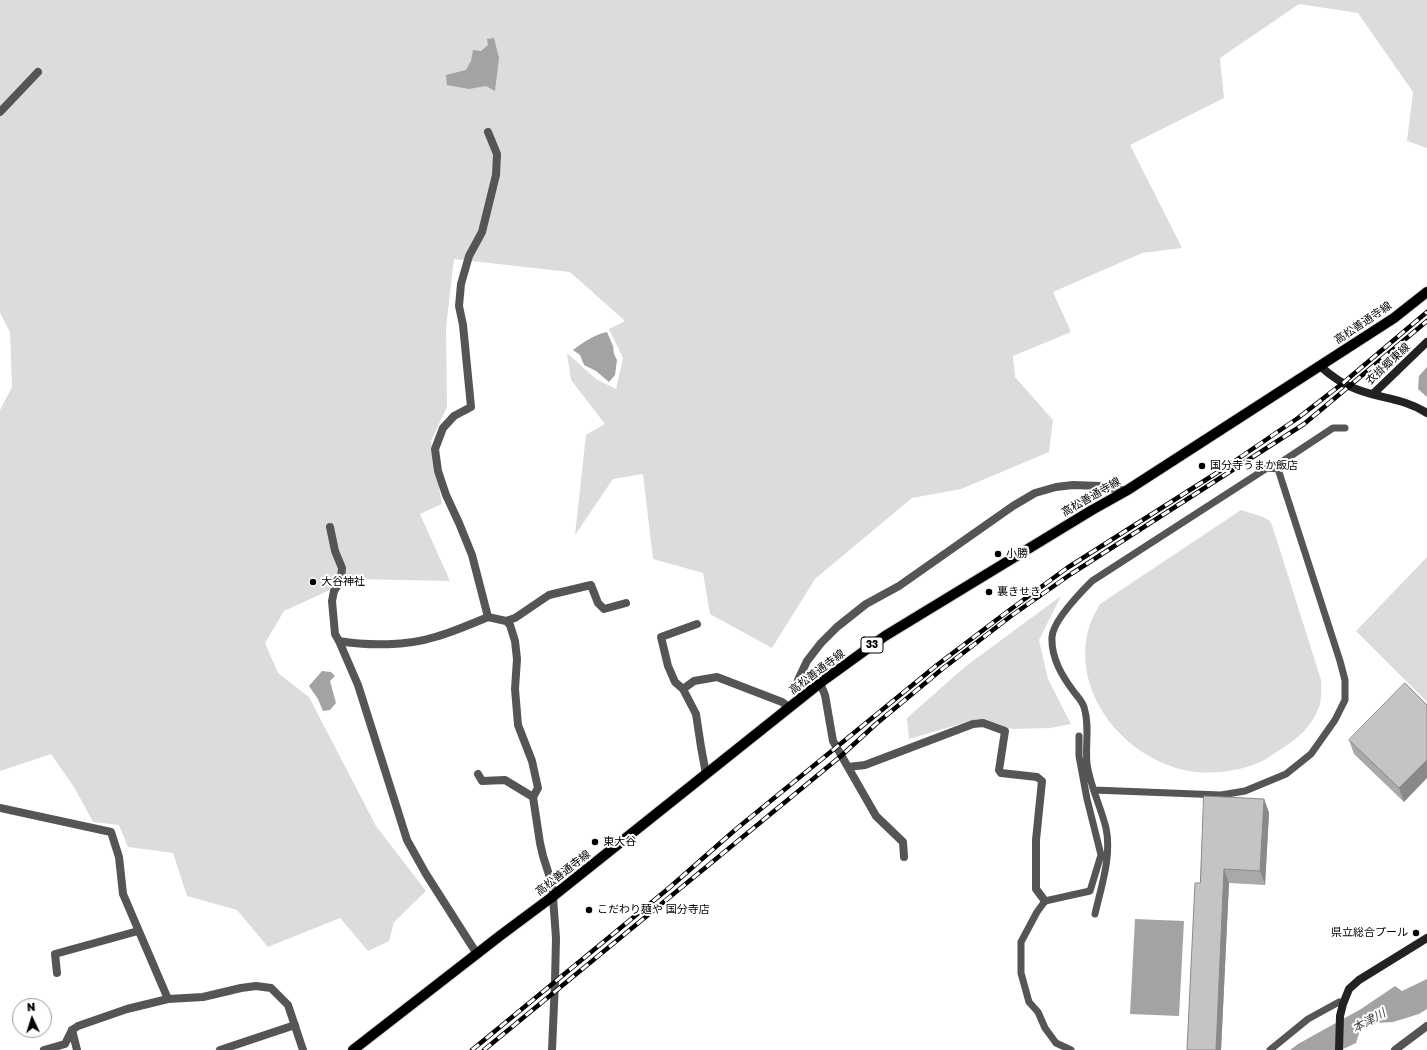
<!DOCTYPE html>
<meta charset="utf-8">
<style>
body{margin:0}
#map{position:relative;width:1427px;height:1050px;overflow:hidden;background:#fff;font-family:"Golos Text",sans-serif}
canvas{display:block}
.north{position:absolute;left:12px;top:998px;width:40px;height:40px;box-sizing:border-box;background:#fff;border:1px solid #999;border-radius:50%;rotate:356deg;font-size:11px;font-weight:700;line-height:16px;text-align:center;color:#000}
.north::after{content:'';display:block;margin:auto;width:14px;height:18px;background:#000;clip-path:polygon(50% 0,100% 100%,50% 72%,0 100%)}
</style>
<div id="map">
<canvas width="1427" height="1050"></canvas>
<div class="north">N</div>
</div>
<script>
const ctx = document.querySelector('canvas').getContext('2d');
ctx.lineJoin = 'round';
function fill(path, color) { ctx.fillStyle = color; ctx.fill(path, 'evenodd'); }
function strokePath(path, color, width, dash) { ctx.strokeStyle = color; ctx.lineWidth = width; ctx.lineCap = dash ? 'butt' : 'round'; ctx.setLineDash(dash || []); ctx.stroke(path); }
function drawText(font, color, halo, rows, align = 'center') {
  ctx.font = font + ' "Golos Text","Noto Sans JP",sans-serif'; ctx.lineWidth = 4; ctx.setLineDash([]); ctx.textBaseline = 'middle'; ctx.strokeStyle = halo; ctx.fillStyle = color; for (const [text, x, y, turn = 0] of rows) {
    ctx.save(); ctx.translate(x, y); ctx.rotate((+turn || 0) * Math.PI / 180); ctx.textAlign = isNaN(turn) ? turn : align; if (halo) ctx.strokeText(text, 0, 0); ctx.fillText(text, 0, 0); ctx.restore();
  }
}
const green = new Path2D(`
 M0,0H1427V148L1407,141L1413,92L1358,13L1299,4L1220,58L1224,98L1130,145L1182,248L1142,253L1053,292L1071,332L1013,356L1015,377L1053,420L1049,452L961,489L912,498L815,579L772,648L710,614L703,573L653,559L643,474L613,479L575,535L586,435L605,424L571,380L567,353L596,379L616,389L623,358L609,329L625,321L570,272L454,259L446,328L447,407L431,441L442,504L420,514L450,581L354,579L284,611L265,643L278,673L309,697L376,826L426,891L394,922L389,941L368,951L340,918L268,947L237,910L187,896L173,853L128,847L119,825L93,822L74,787L51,754L0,771V410L12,387L10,332L0,313Z
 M1241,510L1263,517L1270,521L1273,528L1321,680C1321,689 1322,699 1319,707C1312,726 1298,739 1281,749C1276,752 1271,756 1266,759C1244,771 1214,775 1189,771C1130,760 1078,703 1086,641C1088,627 1093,616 1100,604Z
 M1427,557V702L1356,631Z
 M1061,596L1039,640L1048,679L1071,724L1050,728L1013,729L977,719L909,739L907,718L966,666Z`);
const water = new Path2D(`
 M494,38L499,58L495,91L486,86L469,89L447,85L446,75L466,70L471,61L473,50L481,51L488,45L487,39Z
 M607,332L613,346L614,354L617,360L615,375L609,382L596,371L584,365L580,355L573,350C584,342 593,335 607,332Z
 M1427,367V397L1418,389L1419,376Z
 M322,671L331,672L335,676L330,681L336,703L330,710L323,711L318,699L309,686Z
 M1135,919L1184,921L1179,1016L1130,1014Z
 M1427,979V1009L1419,1014L1393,1022L1377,1023L1360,1030L1356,1043L1341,1050H1290L1298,1044L1361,1009L1395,986L1402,991Z`);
const lane = new Path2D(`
 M1094,790L1221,795L1245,791L1286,774L1311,754L1335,720L1345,700V680L1340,661L1278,469
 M1095,914C1101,887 1112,856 1106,828C1101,807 1090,786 1087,764C1085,745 1090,726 1084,707C1082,701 1077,696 1074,692C1062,676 1051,658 1052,637C1053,621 1081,592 1092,581L1267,468L1278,469L1283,461L1333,428H1345
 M1071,1050L1056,1043L1045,1028L1038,1012L1029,1002L1021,973V942L1037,912L1045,901L1090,891L1101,855L1087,799L1079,756V736
 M1270,1050L1308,1019L1339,1002`);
const street = new Path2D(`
 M0,112L38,72
 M488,132L497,154L496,175L482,232L469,256L461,284L459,306L463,325L471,407L454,416L443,428L435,449L438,471L446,495L459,523L472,555L488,617L506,621L510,625L515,641L517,659L515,689L518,725L532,761L538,788L533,797L540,843L543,856L552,884L556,938L555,982L552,1050
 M330,527L335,551L342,568L341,580L334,591L332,601L335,634L339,641L358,685L407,840L426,874L477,954
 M506,621L515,618L549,595L591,585L598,603L604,609L626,603
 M697,624L661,637L668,666L675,682L683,689L696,714L701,747L706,774
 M339,641C368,646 407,646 435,637C453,632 471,624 488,617
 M820,683L825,695L833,741L876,816L903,842L904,857
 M683,689L694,681L717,677L782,702L789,707
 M799,700L796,690L798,680L807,661L821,643L837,627L866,604L899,586L1013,506L1035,493L1056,487L1073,485L1101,486L1126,491
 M848,767L865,765L973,724L983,723L1005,731L999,770L1001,773L1037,777L1042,781L1036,840V889L1045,901
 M478,774L482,781L505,780L533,797
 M0,808L111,832L119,857L123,894L168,999L203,997L241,988L256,986L271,988L288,1005L303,1050
 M57,973L55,954L138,931
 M72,1030L77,1050
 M44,1050L65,1044L72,1030L78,1026L127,1009L168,999
 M220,1050L295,1025
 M1395,1050L1427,1026`);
const secondary = new Path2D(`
 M1320,366C1331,376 1342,384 1356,389C1381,399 1403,398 1427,413
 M1373,394L1427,342
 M1339,1050L1340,1016L1343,1004L1349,989L1359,980L1427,938`);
const primary = new Path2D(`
 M353,1050L501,935L552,897L820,683L885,636L1092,510L1126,491L1394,318L1427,292`);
const rail = new Path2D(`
 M472,1050L669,888L735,830L937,665L1007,612L1067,568L1226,467L1298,418L1343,383L1427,312
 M484,1050L841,756L876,724L941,670L1011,616L1071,574L1304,424L1427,321`);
const wall = new Path2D(`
 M1427,705L1404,802L1354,754L1349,740Z
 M1264,799L1269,813L1265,885L1229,883L1221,1050H1187L1200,883Z`);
const shadedWall = new Path2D(`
 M1427,760V778L1404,802L1399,788Z
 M1264,799L1269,813L1265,885L1260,871Z
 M1224,869L1229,883L1221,1050H1216Z`);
const building = new Path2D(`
 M1405,683L1427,705V760L1399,788L1349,740Z
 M1204,796L1264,799L1260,871L1224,869L1216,1050H1187L1195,883H1200Z`);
const markers = [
 [1202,466,4,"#000"],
 [998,554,4,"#000"],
 [313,582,4,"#000"],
 [989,592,4,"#000"],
 [595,842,4,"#000"],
 [589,910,4,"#000"],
 [1416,933,4,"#000"]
];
const shields = [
 [872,645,22]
];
const shieldNames = [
 ["33",872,645]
];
const streetNames = [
 ["高松善通寺線",1363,323,-34],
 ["衣掛郷東線",1388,364,-43],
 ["高松善通寺線",1091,497,-30],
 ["高松善通寺線",817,672,-37],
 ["高松善通寺線",563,873,-38]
];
const poiNames = [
 ["国分寺うまか飯店",1210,466],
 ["小勝",1006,554],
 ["大谷神社",321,582],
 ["裏きせき",997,592],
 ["東大谷",603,842],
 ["こだわり麺や 国分寺店",597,910],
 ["県立総合プール",1408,933,"right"]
];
const waterNames = [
 ["本津川",1369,1021,-29]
];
fill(green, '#dcdcdc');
fill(water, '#a3a3a3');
strokePath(primary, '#dbdbdb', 12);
strokePath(lane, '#555', 7);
strokePath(street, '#555', 8);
strokePath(secondary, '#222', 8);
strokePath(primary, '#000', 10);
strokePath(rail, '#000', 4.5);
strokePath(rail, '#fff', 3, [9]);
fill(wall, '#a9a9a9');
fill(shadedWall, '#898989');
fill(building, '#c4c4c4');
strokePath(building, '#898989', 1);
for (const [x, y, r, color] of markers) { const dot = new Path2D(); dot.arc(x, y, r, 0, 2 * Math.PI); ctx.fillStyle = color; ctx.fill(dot); strokePath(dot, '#fff', 1.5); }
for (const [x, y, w] of shields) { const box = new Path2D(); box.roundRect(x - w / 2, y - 8, w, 16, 3); ctx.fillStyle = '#fff'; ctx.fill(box); strokePath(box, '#000', 1); }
drawText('bold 10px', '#000', null, shieldNames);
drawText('11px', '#000', '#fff', streetNames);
drawText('11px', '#000', '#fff', poiNames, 'left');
drawText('italic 12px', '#444', '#fff', waterNames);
</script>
